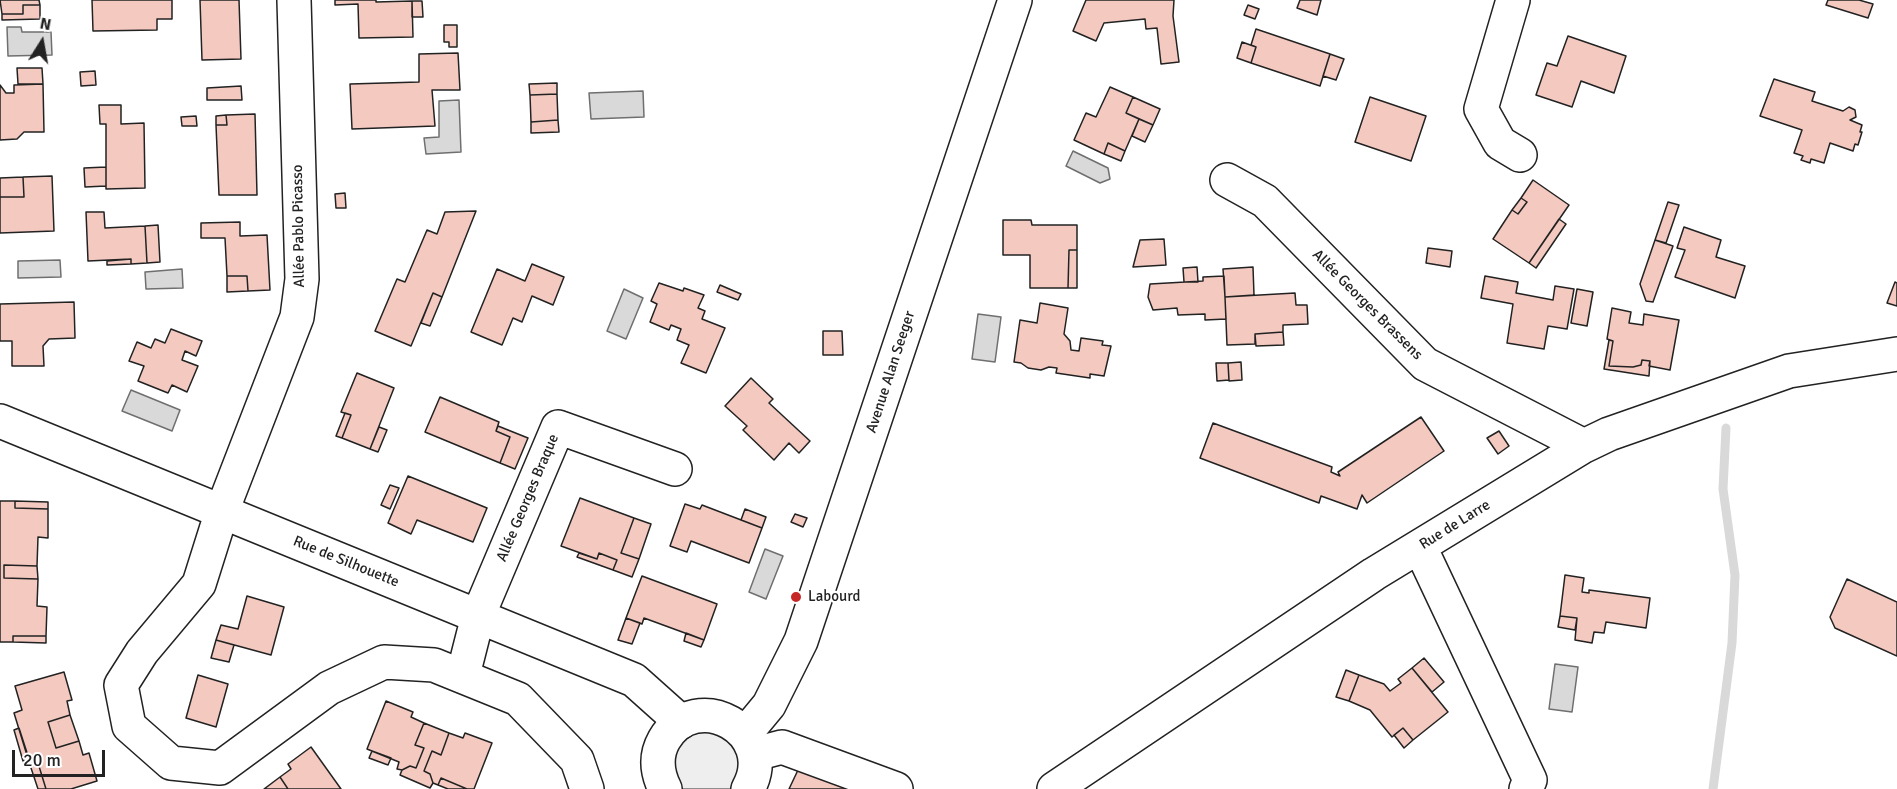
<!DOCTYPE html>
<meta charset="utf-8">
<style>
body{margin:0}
#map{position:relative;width:1897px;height:789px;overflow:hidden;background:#fff;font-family:Signika,sans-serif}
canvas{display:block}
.north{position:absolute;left:12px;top:12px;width:60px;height:60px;-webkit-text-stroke:4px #fff;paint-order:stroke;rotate:11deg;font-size:16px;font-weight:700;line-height:24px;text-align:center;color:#222}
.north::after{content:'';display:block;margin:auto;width:21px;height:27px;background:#222;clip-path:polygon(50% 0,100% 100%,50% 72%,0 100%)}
.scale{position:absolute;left:12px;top:750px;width:93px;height:27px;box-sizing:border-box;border:3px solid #222;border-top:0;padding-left:8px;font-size:18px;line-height:21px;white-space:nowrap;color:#222;-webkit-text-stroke:4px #fff;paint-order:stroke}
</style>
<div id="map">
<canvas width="1897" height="789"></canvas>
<div class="north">N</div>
<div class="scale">20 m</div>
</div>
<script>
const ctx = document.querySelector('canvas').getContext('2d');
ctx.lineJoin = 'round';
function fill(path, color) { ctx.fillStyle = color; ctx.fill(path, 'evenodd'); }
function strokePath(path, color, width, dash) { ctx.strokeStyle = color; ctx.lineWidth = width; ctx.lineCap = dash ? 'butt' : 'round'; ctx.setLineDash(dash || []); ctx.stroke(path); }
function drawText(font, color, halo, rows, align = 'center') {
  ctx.font = font + ' Signika,sans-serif'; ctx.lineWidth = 4.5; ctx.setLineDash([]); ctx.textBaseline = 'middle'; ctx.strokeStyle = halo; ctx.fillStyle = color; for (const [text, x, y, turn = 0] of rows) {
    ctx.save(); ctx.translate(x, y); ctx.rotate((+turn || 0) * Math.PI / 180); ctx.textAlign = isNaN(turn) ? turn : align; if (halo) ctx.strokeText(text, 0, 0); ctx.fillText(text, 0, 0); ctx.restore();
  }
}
const green = new Path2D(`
 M717,729L742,754L734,789H680L670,757L683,736Z`);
const water = new Path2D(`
 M7,27H21L22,32H51L52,55L8,56Z
 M643,91L644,117L591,119L589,93Z
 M459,100L461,152L426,154L424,138L439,137V101Z
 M1073,151L1108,168L1110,179L1100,183L1066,166Z
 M60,260L61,277L18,278V261Z
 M182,269L183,288L146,289L145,272Z
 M624,289L643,298L626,339L607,331Z
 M978,314L1001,317L995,362L972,359Z
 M131,390L180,410L172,431L122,411Z
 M765,549L783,556L766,599L749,592Z
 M1555,664L1578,667L1572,712L1549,709Z`);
const stream = new Path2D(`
 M1713,789L1732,643L1735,575L1723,489L1726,428`);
const building = new Path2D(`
 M0,0H39L40,5H23V14H2Z
 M92,0H172V19H157V30L93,31Z
 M200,0H239L241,59L202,60Z
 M335,0H376V2L412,1L413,37L359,38L358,4L335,5Z
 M1086,0H1174L1173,16L1179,62L1161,64L1157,28L1146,29L1145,19L1104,23L1096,41L1073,31Z
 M1300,0H1321L1317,15L1297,8Z
 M1828,0H1859L1873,4L1868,18L1826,5Z
 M412,1H422L423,17H412Z
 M23,5H40V19L2,20V14H23Z
 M1248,5L1259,9L1255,19L1244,15Z
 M444,25H457V47H449V42H444Z
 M1256,29L1330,54L1320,86L1251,63L1256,47L1251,45Z
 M1568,36L1626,56L1614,93L1581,81L1572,107L1536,95L1547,63L1557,66Z
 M1242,42L1256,47L1251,63L1237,58Z
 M458,53L460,90H432L435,126L352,129L350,84L419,82V54Z
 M1330,54L1344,59L1336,80L1323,76Z
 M17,68H42L43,84H18Z
 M95,71L96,85L81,86L80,72Z
 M1774,79L1815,92L1812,101L1843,111L1849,107L1855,110L1856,117L1850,120L1862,125L1860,132H1862L1858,145L1855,144L1853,151L1830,143L1824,163L1811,159L1810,163L1801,160L1803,156L1794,153L1802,130L1760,116Z
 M557,83V94L530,95L529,84Z
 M43,84L44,132H24L17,139L0,140V85L6,93H14V85Z
 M241,86L242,100H207V88Z
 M1110,87L1133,97L1126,113L1139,119L1125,151L1108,143L1104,154L1074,140L1086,113L1096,117Z
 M557,94L558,120L531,122L530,95Z
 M1133,97L1160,109L1153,125L1126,113Z
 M1370,97L1426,116L1411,161L1355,142Z
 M99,105H121V124L144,123L145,188L106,189V124H100Z
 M255,114L257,195H219L216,125H227L226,115Z
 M226,115L227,125H216V116Z
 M196,116L197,126H182L181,117Z
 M1139,119L1153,125L1145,142L1132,136Z
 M558,120L559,132L531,133V122Z
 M1108,143L1125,151L1121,161L1104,154Z
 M106,167V186L85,187L84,168Z
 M52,176L54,231L0,233V197H24L23,177Z
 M23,177L24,197H0V178Z
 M1533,180L1569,205L1529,263L1493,239L1512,210L1518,214L1527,202L1521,198Z
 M345,193L346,208H336L335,194Z
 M1521,198L1527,202L1518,214L1512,210Z
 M1668,202L1679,205L1666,243L1655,240Z
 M476,211L442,297L433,293L411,346L375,331L397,279L405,282L427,230L437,234L445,212Z
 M86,212H104L105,228L145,226L147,263L131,264V259L88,261Z
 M1559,219L1566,224L1536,268L1529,263Z
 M1003,220H1031L1032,225H1077V250H1069L1068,288H1030V255H1003Z
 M240,222V236L267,235L270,290L248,291L247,276H227L225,238H201V223Z
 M158,225L160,262L147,263L145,226Z
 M1684,227L1721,240L1716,257L1745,266L1735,298L1675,277L1685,250L1677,248Z
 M1164,239L1166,265L1133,267L1140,240Z
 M1655,240L1673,246L1653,302L1646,301L1640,284Z
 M1428,248L1452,251L1450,267L1426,263Z
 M1069,250H1077V288H1068Z
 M131,259V264L107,265V261Z
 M532,264L564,277L553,305L532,296L522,322L513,318L502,345L471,332L497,269L525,281Z
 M1197,267L1198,282H1184L1183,268Z
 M1253,267L1254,295L1225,297L1223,269Z
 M227,276H247L248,291L227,292Z
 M1224,276L1226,319L1205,320V314L1178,315L1177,308L1153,310L1148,297L1150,284L1203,281V277Z
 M1485,276L1518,282L1516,293L1553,300L1555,286L1574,289L1567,329L1548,326L1544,349L1507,343L1513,304L1481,298Z
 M1895,282L1897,283V306L1887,303Z
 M659,283L683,291L684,288L704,295L698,308L705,311L702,319L725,328L706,373L681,363L689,345L677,340L681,329L671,325L669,330L650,322L657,304L651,301Z
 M720,285L741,294L738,300L717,292Z
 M1577,289L1593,292L1587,326L1571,323Z
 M433,293L442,297L430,326L421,323Z
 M1295,293L1296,305H1307L1308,324L1283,325V332L1255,334V344L1227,345L1225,297Z
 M74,302L75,338L49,339L43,346L44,366H12V341H0V304Z
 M1040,303L1068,308L1064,334L1070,341L1071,350L1079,351L1081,338L1103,341L1102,345L1111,346L1104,376L1090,374V378L1056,373L1057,368L1049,367L1041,370L1028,368L1021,363L1014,362L1020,320L1037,323Z
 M1612,308L1631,312L1629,323L1643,325L1644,314L1679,320L1670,370L1649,366L1650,361L1642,360L1641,365L1633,367L1609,366L1613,341L1607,339Z
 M171,329L202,341L196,356L185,351L182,360L198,366L187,392L172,385L168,393L138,381L144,366L129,361L137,342L151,348L155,339L165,343Z
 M823,331H842L843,355H823Z
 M1283,332L1284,345L1256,346L1255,334Z
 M1609,340L1613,341L1609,366L1633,367L1641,365L1642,360L1650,361L1649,376L1604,369Z
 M1241,362L1242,380L1229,381L1228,363Z
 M1216,363H1228L1229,380L1217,381Z
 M357,373L394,388L370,449L342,438L351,415L341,412Z
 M751,378L773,399L769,403L810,441L799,453L789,443L774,460L743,430L747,426L725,406Z
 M440,397L499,422L496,431L510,437L500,463L425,432Z
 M345,413L351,415L342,438L336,436Z
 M1421,417L1444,451L1367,503L1362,495L1357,509L1321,496L1319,503L1200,458L1213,423L1332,467L1331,472L1340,476L1338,472Z
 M498,426L528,438L515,469L500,463L510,437L496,431Z
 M379,427L387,430L378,452L370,449Z
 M1499,431L1509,446L1498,454L1487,438Z
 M408,476L487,508L473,542L417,520L411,534L388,523Z
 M390,485L399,488L390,509L381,505Z
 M580,498L634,518L621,553L639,559L632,577L613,570L617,560L599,553L597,559L561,546Z
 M0,501H15V508L48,509V538L38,537L37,566L4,565V578L38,579L37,606L47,607L46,636H13V642H0Z
 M15,501L48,502V509L15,508Z
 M685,504L700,509L702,505L762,528L749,563L691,541L687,552L670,546Z
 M745,509L766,517L762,528L741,520Z
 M795,514L807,518L803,527L791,522Z
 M634,518L651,524L639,559L621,553Z
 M579,553L597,559L599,553L617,560L613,570L577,557Z
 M4,565L37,566L38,579L4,578Z
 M1565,575L1584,578L1582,592L1589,593V590L1650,598L1646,628L1606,622L1604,633L1594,632L1592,643L1575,640L1577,618L1560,616Z
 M642,576L717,604L704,640L644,618L642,624L626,618Z
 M1847,579L1897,602V656L1835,628L1830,617Z
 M247,596L284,607L271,655L216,640L221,625L238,629Z
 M1560,616L1577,618L1575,630L1558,627Z
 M626,618L640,623L632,644L618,640Z
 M686,633L704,640L701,647L684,641Z
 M13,636H46V643L13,642Z
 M216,640L234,645L229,662L211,658Z
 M1424,658L1444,682L1432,692L1412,668Z
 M1412,668L1448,712L1413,740L1403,728L1392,737L1370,710L1349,701L1359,675L1384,684L1390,691L1401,683L1398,679Z
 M1346,670L1359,675L1349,701L1336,697Z
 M64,672L72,700L67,701L70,715L48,722L56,748L79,741L83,755L89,753L97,781L71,789H46L38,763L30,765L14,713L22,710L15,686Z
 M198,675L228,684L216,727L186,718Z
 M386,701L413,712L411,717L424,723L415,745L424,748L416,768L410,766L402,770L397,769L399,762L367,749Z
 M70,715L79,741L56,748L48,722Z
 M424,723L449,733L441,755L432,751L424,771L430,774L433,783L430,788L400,775L402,770L410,766L416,768L424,748L415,745Z
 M19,728L29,759L23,761L14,730Z
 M1403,728L1413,740L1404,748L1394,735Z
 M449,733L463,738L465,733L492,743L474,789H467L441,778L438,785L433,783L430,774L424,771L432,751L441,755Z
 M311,747L341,789H288L280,777L291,769L288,764Z
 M372,751L391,758L388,765L369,758Z
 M38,763L46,789H38L30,765Z
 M798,770L848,789H789Z
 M280,777L288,789H264Z
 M441,778L467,789H448L438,785Z`);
const minor = new Path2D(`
 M294,0L302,279L297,317L222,511L199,584L142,652L121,685L129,726L171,763L220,768L329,688L384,662L434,665L518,699L577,760L587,789
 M1513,0L1481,109L1500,143L1520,155
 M1227,180L1265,201L1425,364L1584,446
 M0,421L634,680L681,722
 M1420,547L1530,780L1526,789
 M463,675L478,616L558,427L675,469
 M755,754L782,747L896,789
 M1054,789L1374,574L1584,446L1609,434L1789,371L1897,354`);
const major = new Path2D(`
 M745,734L769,705L801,641L1015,0
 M665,789C657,773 655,756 664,740C696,685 780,732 748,789`);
const markers = [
 [796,597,6,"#c62828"]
];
const streetNames = [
 ["Allée Pablo Picasso",299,226,-91],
 ["Allée Georges Brassens",1367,305,45],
 ["Avenue Alan Seeger",891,372,-72],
 ["Allée Georges Braque",528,498,-67],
 ["Rue de Larre",1455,525,-32],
 ["Rue de Silhouette",346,562,22]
];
const poiNames = [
 ["Labourd",808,597]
];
fill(green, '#eee');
strokePath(green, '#6f6f6f', 1.5);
fill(water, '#d9d9d9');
strokePath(water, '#6f6f6f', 1.5);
strokePath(stream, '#d9d9d9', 9);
fill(building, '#f3c9c0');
strokePath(building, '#222', 1.5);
strokePath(minor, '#222', 36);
strokePath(major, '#222', 36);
strokePath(minor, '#fff', 33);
strokePath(major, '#fff', 33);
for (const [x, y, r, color] of markers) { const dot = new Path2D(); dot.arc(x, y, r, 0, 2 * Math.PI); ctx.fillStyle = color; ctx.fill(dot); strokePath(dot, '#fff', 2); }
drawText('15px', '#222', '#fff', streetNames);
drawText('15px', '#222', '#fff', poiNames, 'left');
</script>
